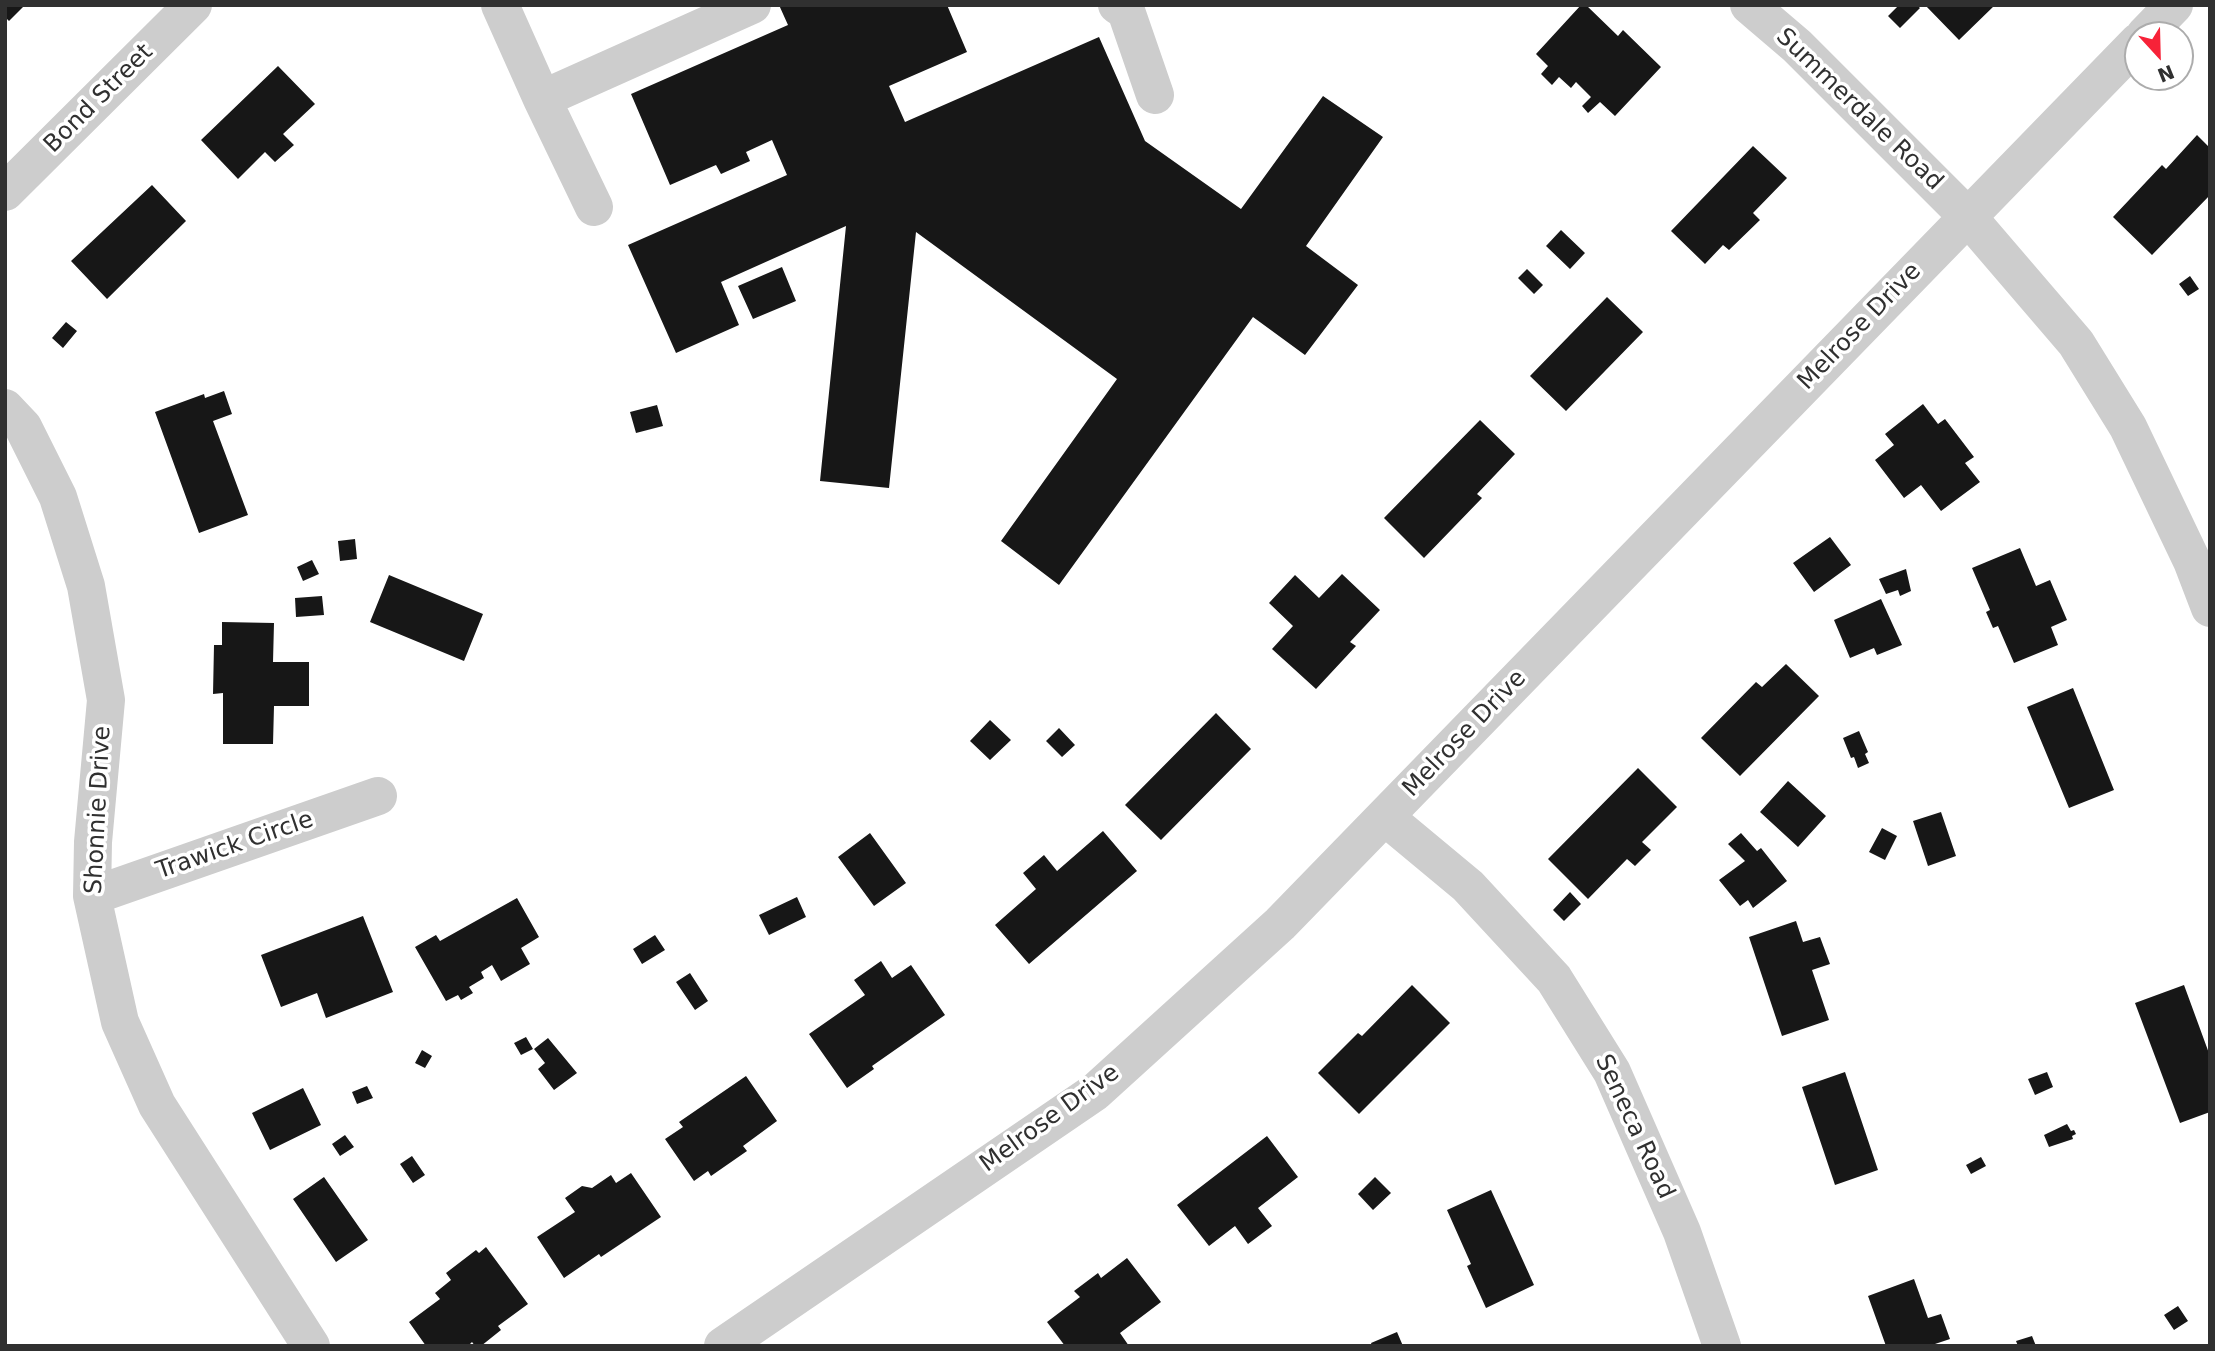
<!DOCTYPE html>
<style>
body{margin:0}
#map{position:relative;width:2215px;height:1351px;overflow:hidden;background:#fff;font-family:"DejaVu Sans",sans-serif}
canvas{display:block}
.frame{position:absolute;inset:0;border:7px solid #303030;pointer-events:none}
.north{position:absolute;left:2124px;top:21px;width:70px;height:70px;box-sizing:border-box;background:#fff;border:2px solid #acacac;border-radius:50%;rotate:158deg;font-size:19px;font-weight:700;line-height:28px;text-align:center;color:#303030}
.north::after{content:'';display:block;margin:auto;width:24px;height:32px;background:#f72238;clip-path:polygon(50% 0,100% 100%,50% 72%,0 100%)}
</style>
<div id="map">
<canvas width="2215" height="1351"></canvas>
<div class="frame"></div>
<div class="north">N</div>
</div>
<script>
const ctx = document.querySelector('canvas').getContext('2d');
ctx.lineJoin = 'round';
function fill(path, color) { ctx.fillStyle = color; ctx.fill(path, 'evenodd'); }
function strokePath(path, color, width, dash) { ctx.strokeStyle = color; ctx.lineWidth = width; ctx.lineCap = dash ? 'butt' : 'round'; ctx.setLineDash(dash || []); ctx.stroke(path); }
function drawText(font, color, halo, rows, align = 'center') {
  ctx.font = font + ' "DejaVu Sans",sans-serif'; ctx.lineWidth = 7; ctx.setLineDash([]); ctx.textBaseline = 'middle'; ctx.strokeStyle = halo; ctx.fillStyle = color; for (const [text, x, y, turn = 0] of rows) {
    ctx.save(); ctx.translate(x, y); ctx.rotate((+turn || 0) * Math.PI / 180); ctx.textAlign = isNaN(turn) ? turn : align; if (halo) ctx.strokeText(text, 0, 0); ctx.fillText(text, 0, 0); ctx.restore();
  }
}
const building = new Path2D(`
 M5,5H25L9,21L5,17Z
 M779,5H947L967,52L889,86L905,122L1099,37L1145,141L1241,209L1323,96L1383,137L1306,246L1358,285L1305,355L1253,317L1059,585L1001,541L1117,379L916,232L889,488L820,481L846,226L721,282L739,325L676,353L628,245L787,175L772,140L746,152L750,161L721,174L716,165L670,185L631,94L788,25Z
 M1581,5H1586L1618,36L1623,30L1661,67L1615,116L1600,102L1588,113L1582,106L1591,97L1576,82L1571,88L1559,77L1552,85L1541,74L1548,66L1536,54Z
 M1899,5H1917L1920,8L1900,28L1888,16Z
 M1925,5H1995L1959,40Z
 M278,66L315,104L283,134L294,145L275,162L265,152L238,179L201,140Z
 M2197,135L2210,148V195L2152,255L2113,217L2162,165L2166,169Z
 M1753,146L1787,178L1753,213L1760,220L1729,250L1723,245L1705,264L1671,231Z
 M152,185L186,221L107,299L71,261Z
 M1561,230L1585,253L1570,269L1546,246Z
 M782,267L796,301L753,319L738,286Z
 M1527,269L1543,285L1534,294L1518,278Z
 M2190,276L2199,289L2188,296L2179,284Z
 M1607,297L1643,332L1566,411L1530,376Z
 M66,322L77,331L63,348L52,338Z
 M224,391L232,414L213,421L248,515L199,533L155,412L204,394L205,398Z
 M1923,404L1938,424L1945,419L1974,457L1965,463L1980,482L1941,511L1921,485L1904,498L1875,460L1894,445L1885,434Z
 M657,405L663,426L636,433L630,412Z
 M1480,420L1515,454L1477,494L1482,498L1424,558L1384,518Z
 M1830,537L1851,565L1814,592L1793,563Z
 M355,539L357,559L340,561L338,541Z
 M2020,548L2036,586L2050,580L2067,620L2051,627L2058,645L2014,663L1998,626L1993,628L1986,612L1990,610L1972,568Z
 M312,560L319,574L303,581L297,567Z
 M1906,569L1911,591L1900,596L1898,590L1886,594L1879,579Z
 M1342,574L1380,610L1350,642L1356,646L1316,689L1272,649L1293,626L1269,603L1295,575L1319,598Z
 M389,575L483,614L464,661L370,622Z
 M322,596L324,615L296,617L295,598Z
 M1881,599L1902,645L1877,655L1874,648L1850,658L1834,620Z
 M222,622L274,623L273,662H309V706H274L273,744H223V693L213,694L214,645H222Z
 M1786,664L1819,696L1740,776L1701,738L1756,682L1762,687Z
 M2073,688L2114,790L2069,808L2027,707Z
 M1216,713L1251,749L1161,840L1125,805Z
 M990,720L1011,740L990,760L970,741Z
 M1059,728L1075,745L1062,757L1046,741Z
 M1859,731L1868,752L1865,754L1869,763L1858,768L1854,757L1851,758L1843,738Z
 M1638,768L1677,807L1642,842L1651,850L1635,866L1627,859L1588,899L1548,859Z
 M1788,781L1826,816L1798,847L1760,812Z
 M1941,812L1956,856L1928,866L1913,821Z
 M1882,828L1897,836L1885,860L1869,852Z
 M1103,831L1137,871L1029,964L995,925L1036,889L1023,873L1044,855L1057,871Z
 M870,833L906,883L874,906L838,857Z
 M1741,833L1757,851L1761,848L1787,881L1753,908L1748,900L1740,906L1719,880L1745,861L1728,844Z
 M1570,892L1581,904L1564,921L1553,910Z
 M797,897L806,917L769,935L759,915Z
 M517,898L539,937L521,948L530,964L501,981L492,965L481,972L484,978L469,987L473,993L461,1000L458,995L446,1001L415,947L436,935L440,941Z
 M363,916L393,992L326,1018L317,993L281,1007L261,955Z
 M1796,921L1803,942L1820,937L1830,964L1812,970L1829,1020L1782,1036L1749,937Z
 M655,935L665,950L642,964L633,949Z
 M881,961L892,978L911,965L945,1015L872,1066L874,1069L847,1088L809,1034L865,995L854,980Z
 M690,973L708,1001L695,1010L676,982Z
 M1412,985L1450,1023L1359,1114L1318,1073L1358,1033L1362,1036Z
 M2184,985L2210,1056V1112L2180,1123L2135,1003Z
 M526,1037L533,1049L521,1055L514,1043Z
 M548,1038L577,1073L554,1090L538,1069L545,1063L534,1049Z
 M422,1050L432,1056L425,1068L415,1063Z
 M1845,1072L1878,1170L1835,1185L1802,1087Z
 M2047,1072L2053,1087L2035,1095L2028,1079Z
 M746,1076L777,1121L743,1146L747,1151L711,1176L708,1171L694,1181L665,1139L683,1127L679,1122Z
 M367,1086L373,1098L357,1104L352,1092Z
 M303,1088L321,1125L270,1150L252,1113Z
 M2067,1124L2071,1131L2074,1130L2076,1134L2072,1136L2073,1139L2049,1147L2044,1135Z
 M345,1135L354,1147L340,1156L332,1144Z
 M1267,1136L1298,1177L1258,1208L1272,1226L1248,1244L1235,1226L1209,1246L1177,1205Z
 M412,1156L425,1175L413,1183L400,1164Z
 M1981,1157L1986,1166L1971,1174L1966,1165Z
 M631,1173L661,1217L601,1257L599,1254L564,1278L537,1237L575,1212L565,1198L582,1186L592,1188L611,1175L616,1183Z
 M324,1177L368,1240L336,1262L293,1199Z
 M1375,1177L1391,1193L1373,1210L1358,1194Z
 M1491,1190L1534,1285L1486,1308L1467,1266L1471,1264L1447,1210Z
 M486,1247L528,1304L498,1326L501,1330L481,1346H475L472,1342L468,1346H426L409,1322L440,1299L435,1293L451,1280L446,1273L476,1250L479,1253Z
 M1127,1258L1161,1302L1120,1333L1129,1346H1065L1047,1322L1080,1297L1074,1291L1098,1273L1101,1278Z
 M1914,1279L1928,1318L1941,1314L1950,1339L1935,1344V1346H1886L1868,1296Z
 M2178,1306L2188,1321L2174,1330L2164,1315Z
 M1397,1332L1403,1346H1372L1371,1343Z
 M2032,1336L2036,1346H2018L2016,1341Z`);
const minor = new Path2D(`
 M500,5L542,99L752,5
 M1117,5L1126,11L1155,95
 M1749,5L1797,46L1968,217L2076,343L2128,427L2192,561L2210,608
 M2145,35L2174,5
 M542,99L594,207
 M5,192L193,5
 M5,408L23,427L58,497L86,586L106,700L93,842L92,896L120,1022L157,1105L311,1346
 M1385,817L1468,886L1554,979L1612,1072L1682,1232L1722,1346
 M92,896L378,796
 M723,1346L1095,1092L1280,924L2138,42`);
const streetNames = [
 ["Bond Street",99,99,-45],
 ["Summerdale Road",1859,110,44],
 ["Melrose Drive",1860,327,-46],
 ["Melrose Drive",1465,734,-46],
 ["Shonnie Drive",99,810,-87],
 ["Trawick Circle",235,846,-19],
 ["Melrose Drive",1050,1119,-36],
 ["Seneca Road",1634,1127,65]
];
fill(building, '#171717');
strokePath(minor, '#cdcdcd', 38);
drawText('24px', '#303030', '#fff', streetNames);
</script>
